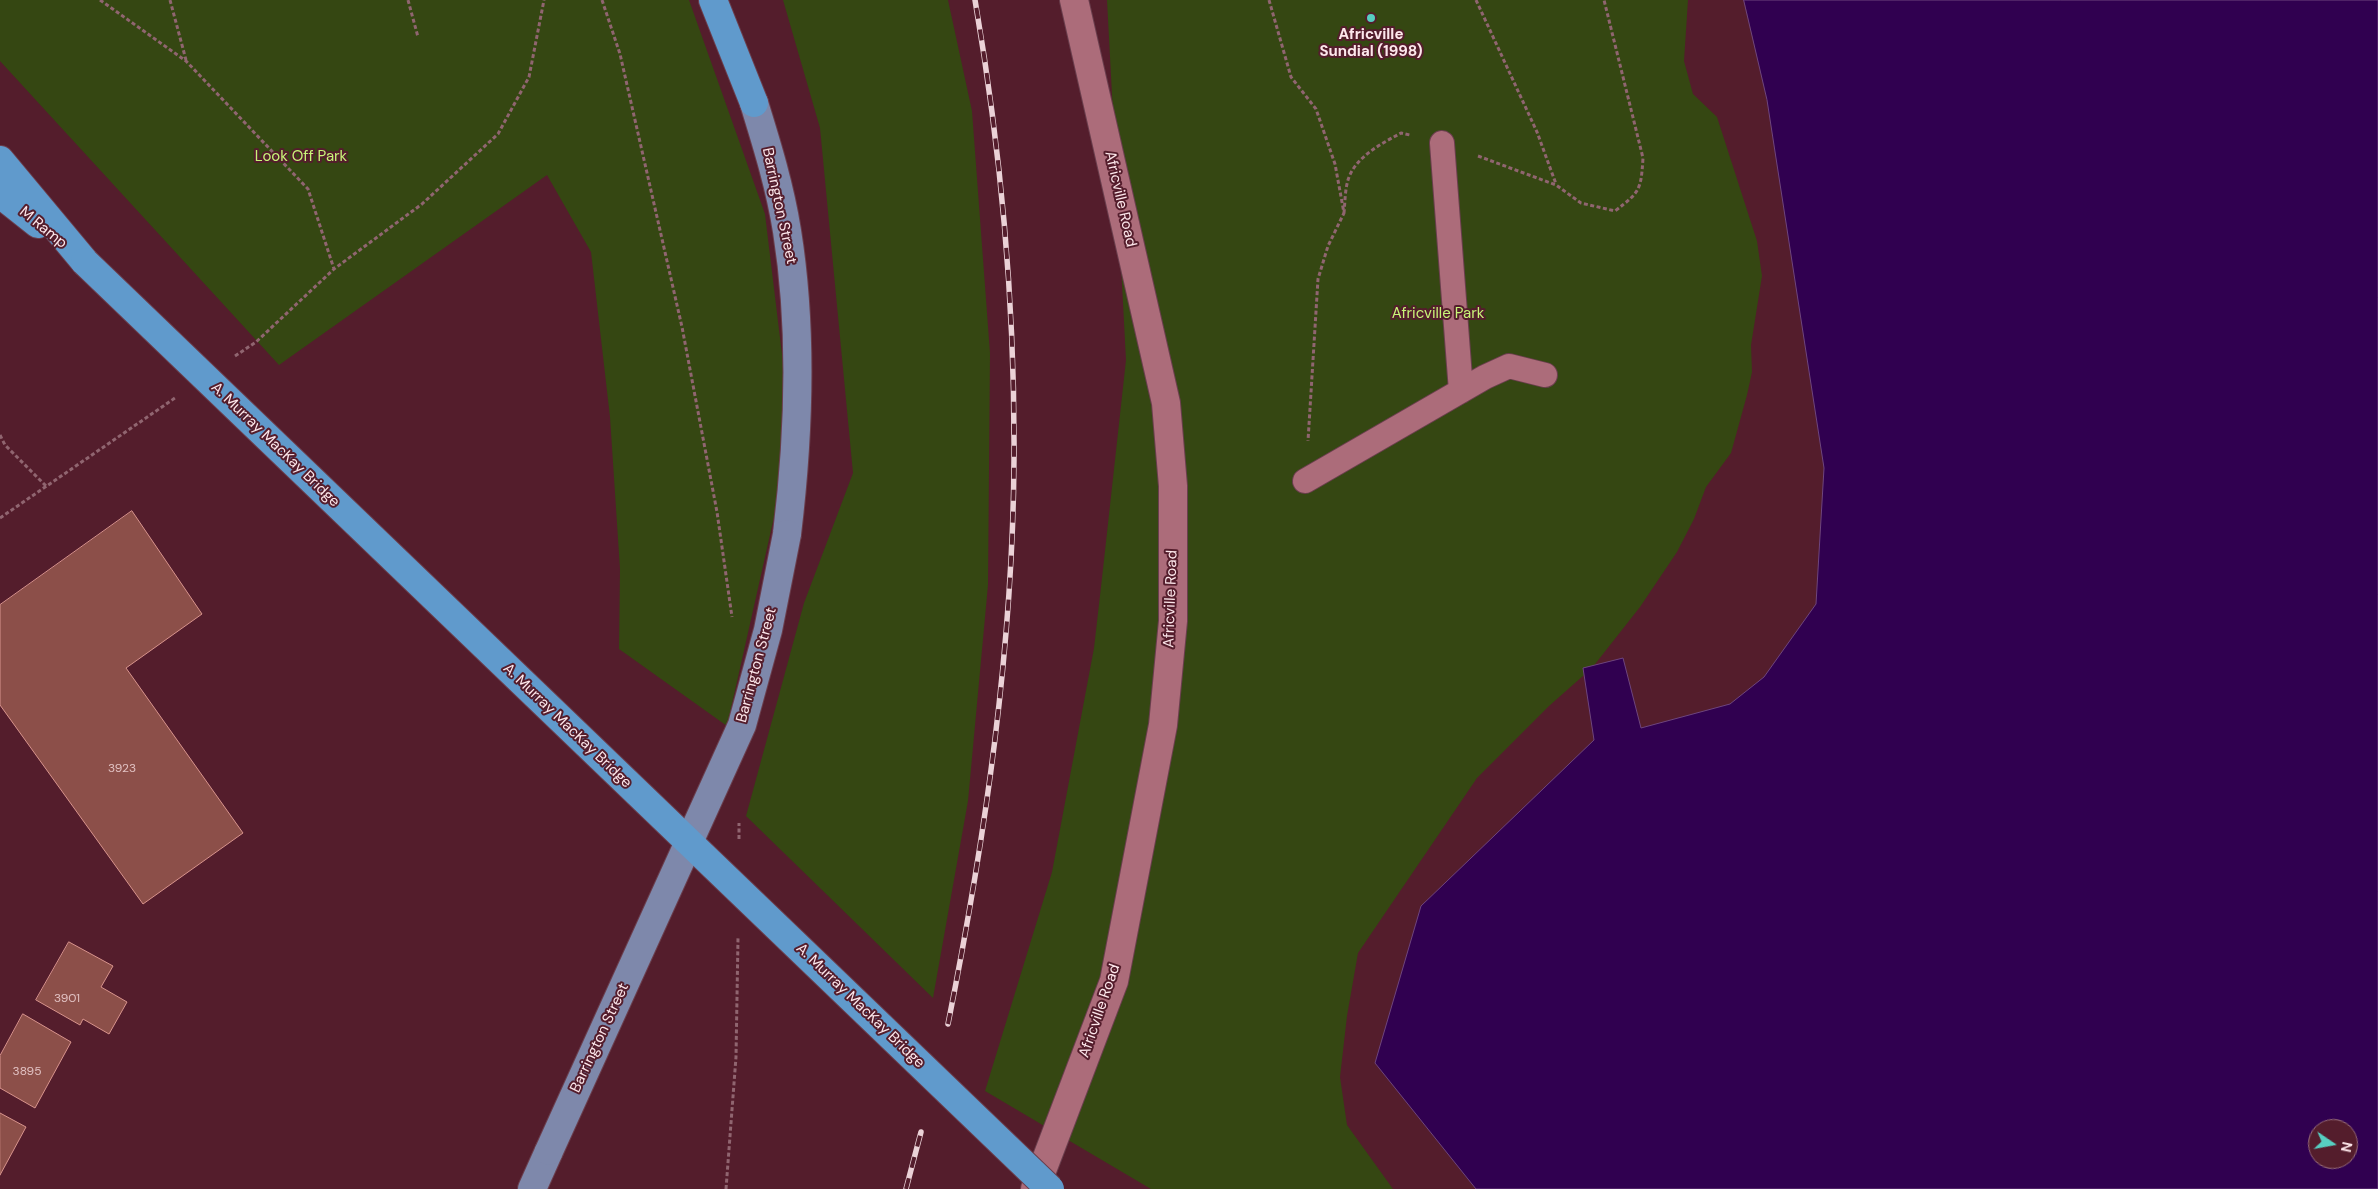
<!DOCTYPE html>
<style>
body{margin:0}
#map{position:relative;width:2378px;height:1189px;overflow:hidden;background:#541d2c;font-family:"DM Sans",sans-serif}
canvas{display:block}
.north{position:absolute;left:2308px;top:1119px;width:50px;height:50px;box-sizing:border-box;background:#541d2c;border:1px solid #986e78;border-radius:50%;rotate:102deg;font-size:14px;font-weight:700;line-height:20px;text-align:center;color:#fde7eb}
.north::after{content:'';display:block;margin:auto;width:18px;height:22px;background:#57cec1;clip-path:polygon(50% 0,100% 100%,50% 72%,0 100%)}
</style>
<div id="map">
<canvas width="2378" height="1189"></canvas>
<div class="north">N</div>
</div>
<script>
const ctx = document.querySelector('canvas').getContext('2d');
ctx.lineJoin = 'round';
function fill(path, color) { ctx.fillStyle = color; ctx.fill(path, 'evenodd'); }
function strokePath(path, color, width, dash) { ctx.strokeStyle = color; ctx.lineWidth = width; ctx.lineCap = dash ? 'butt' : 'round'; ctx.setLineDash(dash || []); ctx.stroke(path); }
function drawText(font, color, halo, rows, align = 'center') {
  ctx.font = font + ' "DM Sans",sans-serif'; ctx.lineWidth = 4; ctx.setLineDash([]); ctx.textBaseline = 'middle'; ctx.strokeStyle = halo; ctx.fillStyle = color; for (const [text, x, y, turn = 0] of rows) {
    ctx.save(); ctx.translate(x, y); ctx.rotate((+turn || 0) * Math.PI / 180); ctx.textAlign = isNaN(turn) ? turn : align; if (halo) ctx.strokeText(text, 0, 0); ctx.fillText(text, 0, 0); ctx.restore();
  }
}
const green = new Path2D(`
 M0,0H689L765,214L792,437L727,726L619,649L620,569L610,417L591,252L547,175L279,365L0,61Z
 M783,0H948L972,111L990,353L988,585L968,801L933,998L746,816L804,603L853,473L820,128Z
 M1107,0H1688L1684,61L1693,94L1717,117L1757,241L1762,276L1751,345L1752,372L1747,395L1731,453L1706,487L1694,519L1677,552L1640,607L1592,668L1549,706L1477,778L1358,953L1347,1016L1340,1077L1347,1125L1393,1189H1151L985,1091L1052,872L1094,648L1102,578L1126,360Z`);
const water = new Path2D(`
 M1744,0H2378V1189H1476L1375,1063L1421,906L1594,740L1583,668L1623,658L1641,728L1730,704L1764,677L1816,604L1824,468L1767,100ZM2318,1129H2348V1159H2318Z`);
const building = new Path2D(`
 M132,511L202,614L126,668L243,833L143,904L0,705V605Z
 M69,942L113,966L101,987L127,1002L109,1034L83,1019L80,1025L36,1000Z
 M23,1014L71,1042L35,1108L0,1088V1056Z
 M0,1113L26,1127L0,1175Z`);
const path = new Path2D(`
 M100,0L186,61L308,189L334,269
 M170,0L186,60
 M408,0L418,37
 M602,0L620,54L682,327L717,512L732,617
 M1269,0L1291,77L1316,109L1335,164L1344,213L1328,246L1318,279L1308,441
 M1476,0L1537,132L1556,184
 M1478,156L1556,185L1581,203L1615,211C1640,192 1641,190 1643,158L1604,0
 M1344,213C1345,202 1345,190 1348,180C1355,157 1381,144 1401,133L1410,135
 M235,356L256,342L334,269L422,204L498,134L529,77L544,0
 M0,435L5,445L46,486
 M0,518L175,398
 M739,839V823
 M726,1189L736,1057L738,938`);
const lane = new Path2D(`
 M1442,143L1461,391
 M1305,481L1485,377L1509,366L1545,375`);
const street = new Path2D(`
 M1035,1189L1114,981L1163,725L1173,621V486L1166,403L1074,0`);
const primary = new Path2D(`
 M754,103C767,145 780,187 787,231C803,331 799,435 787,534
 M532,1189L549,1151`);
const highway = new Path2D(`
 M713,0L754,103
 M0,160L85,262
 M0,194L38,224`);
const rail = new Path2D(`
 M948,1024C985,839 1013,648 1014,459C1015,306 1001,151 975,0
 M906,1189L921,1132`);
const primaryBridge = new Path2D(`
 M549,1151L742,725L768,630L787,534`);
const highwayBridge = new Path2D(`
 M85,262L1050,1189`);
const markers = [
 [1371,18,5,"#57cec1"]
];
const numberNames = [
 ["3923",122,769],
 ["3901",67,999],
 ["3895",27,1072]
];
const poiNames = [
 ["Africville",1371,35],
 ["Sundial (1998)",1371,52]
];
const parkNames = [
 ["Look Off Park",301,157],
 ["Africville Park",1438,314]
];
const streetNames = [
 ["Africville Road",1120,199,77],
 ["Barrington Street",779,206,78],
 ["M Ramp",43,228,39],
 ["A. Murray MacKay Bridge",275,445,44],
 ["Africville Road",1171,599,-88],
 ["Barrington Street",757,665,-75],
 ["A. Murray MacKay Bridge",567,726,44],
 ["A. Murray MacKay Bridge",860,1006,44],
 ["Africville Road",1100,1011,-71],
 ["Barrington Street",600,1038,-65]
];
fill(green, '#354712');
fill(water, '#300050');
strokePath(water, '#6e457e', 1);
fill(building, '#8c4f49');
strokePath(building, '#d8948d', 1);
strokePath(lane, '#6a3e4d', 26);
strokePath(street, '#6a3e4d', 30);
strokePath(primary, '#6a3e4d', 30);
strokePath(highway, '#6a3e4d', 30);
strokePath(path, '#906570', 3, [4, 2.5]);
strokePath(lane, '#ac6c7a', 24);
strokePath(street, '#ac6c7a', 28);
strokePath(primary, '#7e88ab', 28);
strokePath(highway, '#609acc', 28);
strokePath(rail, '#ebd2d7', 5.5);
strokePath(rail, '#541d2c', 4, [11]);
strokePath(primaryBridge, '#6a3e4d', 30, []);
strokePath(highwayBridge, '#6a3e4d', 30, []);
strokePath(primaryBridge, '#7e88ab', 28);
strokePath(highwayBridge, '#609acc', 28);
for (const [x, y, r, color] of markers) { const dot = new Path2D(); dot.arc(x, y, r, 0, 2 * Math.PI); ctx.fillStyle = color; ctx.fill(dot); strokePath(dot, '#541d2c', 2); }
drawText('12px', '#e1c1c2', null, numberNames);
drawText('bold 15px', '#fde7eb', '#541d2c', poiNames);
drawText('15px', '#c8f578', '#541d2c', parkNames);
drawText('15px', '#fde7eb', '#541d2c', streetNames);
</script>
